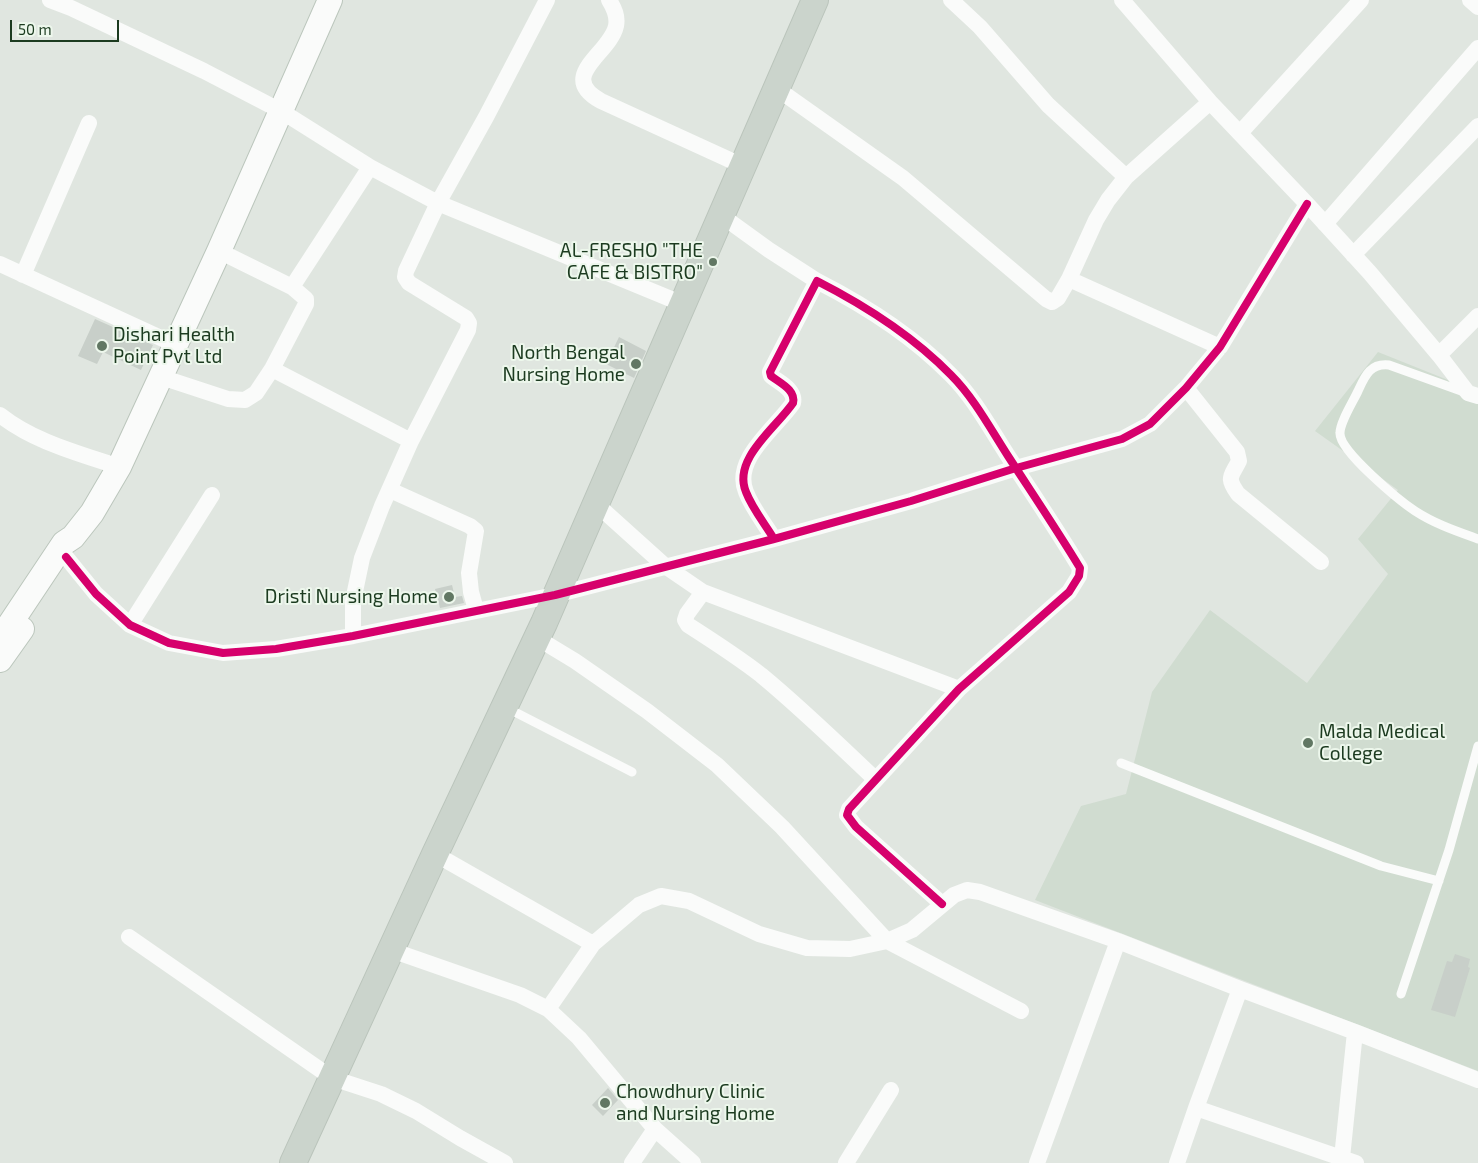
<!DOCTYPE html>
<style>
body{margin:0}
#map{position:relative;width:1478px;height:1163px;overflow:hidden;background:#e0e6e0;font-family:"Exo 2",sans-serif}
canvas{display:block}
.scale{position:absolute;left:10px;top:20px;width:109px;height:22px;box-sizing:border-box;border:2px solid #1c3b20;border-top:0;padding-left:6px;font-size:15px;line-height:18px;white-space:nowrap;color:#1c3b20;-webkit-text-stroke:4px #edf7ec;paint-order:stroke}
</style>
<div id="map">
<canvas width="1478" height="1163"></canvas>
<div class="scale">50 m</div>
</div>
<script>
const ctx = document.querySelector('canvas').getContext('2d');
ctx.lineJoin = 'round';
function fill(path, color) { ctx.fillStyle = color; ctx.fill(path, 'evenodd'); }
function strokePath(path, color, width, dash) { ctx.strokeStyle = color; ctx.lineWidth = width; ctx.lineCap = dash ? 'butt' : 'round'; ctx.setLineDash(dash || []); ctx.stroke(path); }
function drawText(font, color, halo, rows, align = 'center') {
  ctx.font = font + ' "Exo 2",sans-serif'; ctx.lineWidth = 4; ctx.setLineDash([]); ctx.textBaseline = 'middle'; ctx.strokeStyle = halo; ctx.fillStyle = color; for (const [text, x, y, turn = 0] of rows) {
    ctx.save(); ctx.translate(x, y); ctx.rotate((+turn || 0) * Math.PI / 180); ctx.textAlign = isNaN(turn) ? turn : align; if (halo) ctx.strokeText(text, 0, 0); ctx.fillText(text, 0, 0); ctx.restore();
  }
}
const built = new Path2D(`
 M1378,352L1478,392V1071L1035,900L1081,806L1126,794L1152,692L1210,610L1307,683L1388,574L1358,539L1398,490L1315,431Z`);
const building = new Path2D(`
 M95,319L153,345L141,370L103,352L97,364L78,356Z
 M619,337L646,351L634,378L606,364Z
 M452,585L455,597L462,596L464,603L440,608L435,589Z
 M1455,954L1470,959L1468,967L1470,968L1455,1017L1431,1010L1447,961L1452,962Z
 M608,1088L618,1100L603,1116L592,1105Z`);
const lane = new Path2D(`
 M1464,392L1389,365C1370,363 1365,376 1358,391C1353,402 1340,422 1340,433C1339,451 1400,501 1415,511C1435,524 1456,531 1478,539
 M507,708L632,772
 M1121,763L1381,866L1439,881
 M1401,994L1449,850L1478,746`);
const street = new Path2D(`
 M50,0L71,8L204,71L281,111L370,167L438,203L683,304
 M609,0C614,8 618,16 616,26C610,54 556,76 601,101L743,166
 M951,0L980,27L1048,105L1126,177
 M1122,0L1210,102L1307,204L1370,273L1439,355L1468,393L1478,396
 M1470,0L1478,7
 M776,88L903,178L1046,299L1052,302L1058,298L1069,279
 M1210,102L1126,177L1108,200L1096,220L1069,279L1220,347
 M1240,133L1361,0
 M722,216L769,250L817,281
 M1325,224L1478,48
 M219,251L292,287L306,299V304L272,369
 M1353,255L1478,126
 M0,264L176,345
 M23,275L89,123
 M292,287L370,167
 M1439,355L1478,316
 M161,377L228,399L245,400L256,393L272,369L411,441
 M1186,388L1237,452L1239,461C1231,477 1226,477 1238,494L1321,562
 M0,415C34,442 78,453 119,467
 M390,490L470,526L476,531L469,573L471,592L476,610
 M595,503L665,566L703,592L959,689
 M774,539C765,524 752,508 746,492C732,459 776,428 793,403C796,390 780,383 771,376L770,372L817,281C866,306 912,335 951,375C974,398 990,428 1008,456C1032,493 1057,530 1080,568L1079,576L1069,592L959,689L849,809L847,815L856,827L942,904
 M66,557L96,594L130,625L169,643L223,653L276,649L353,636L555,595L774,539L911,501L1016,468L1122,439L1150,424L1186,388L1220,347L1307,204
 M703,592L687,614L685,620L688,625C713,641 738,657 761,675C801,708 838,744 875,779
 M130,625L212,495
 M353,636V601L362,558L382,506L411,441L468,330L469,323L466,318L409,283L405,277L406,271L438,203L486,117L547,0
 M537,638L575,661L647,711L717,765L782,827L887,941L1021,1011
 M435,854L593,944L639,905L661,896L689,901L759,934L807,948L850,949L887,941L912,930L954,895L967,890L980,892L1118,941L1240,989L1355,1032
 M129,937L332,1078L381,1094L416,1111L460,1138L505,1163
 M391,950L520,995L548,1009L579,1038L655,1129L693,1163
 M548,1009L593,944
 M1196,1108L1240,989
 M1342,1158L1355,1032L1478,1080
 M632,1163L655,1129
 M846,1163L891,1090
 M1037,1163L1118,941
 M1177,1163L1196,1108L1356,1163`);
const secondary = new Path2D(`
 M0,639L64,543L73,537L92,513L119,467L219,251L330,0
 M0,660L22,629`);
const primary = new Path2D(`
 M293,1163L435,854L544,623L815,0`);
const cycleway = new Path2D(`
 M774,539C765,524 752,508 746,492C732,459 776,428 793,403C796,390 780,383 771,376L770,372L817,281C866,306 912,335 951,375C974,398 990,428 1008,456C1032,493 1057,530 1080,568L1079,576L1069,592L959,689L849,809L847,815L856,827L942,904
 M66,557L96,594L130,625L169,643L223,653L276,649L353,636L555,595L774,539L911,501L1016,468L1122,439L1150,424L1186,388L1220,347L1307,204`);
const markers = [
 [713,262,5,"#617763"],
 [102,346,6,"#617763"],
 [636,364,6,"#617763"],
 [449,597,6,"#617763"],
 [1308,743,6,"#617763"],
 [605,1103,6,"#617763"]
];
const poiNames = [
 ["AL-FRESHO \"THE",703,251],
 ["CAFE & BISTRO\"",703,273],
 ["Dishari Health",113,335,"left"],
 ["Point Pvt Ltd",113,357,"left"],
 ["North Bengal",625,353],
 ["Nursing Home",625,375],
 ["Dristi Nursing Home",438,597],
 ["Malda Medical",1319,732,"left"],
 ["College",1319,754,"left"],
 ["Chowdhury Clinic",616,1092,"left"],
 ["and Nursing Home",616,1114,"left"]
];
fill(built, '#d0dcd0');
fill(building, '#c8cfc9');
strokePath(secondary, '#bbc6bc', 26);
strokePath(primary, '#bac4bb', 28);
strokePath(lane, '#fafbfa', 9);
strokePath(street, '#fafbfa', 16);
strokePath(secondary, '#fafbfa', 24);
strokePath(primary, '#cbd4cc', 26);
strokePath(cycleway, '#d6006c', 8);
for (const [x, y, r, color] of markers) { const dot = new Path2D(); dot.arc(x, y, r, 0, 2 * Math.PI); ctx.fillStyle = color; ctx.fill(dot); strokePath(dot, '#edf7ec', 2); }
drawText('19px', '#1c3b20', '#edf7ec', poiNames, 'right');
</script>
